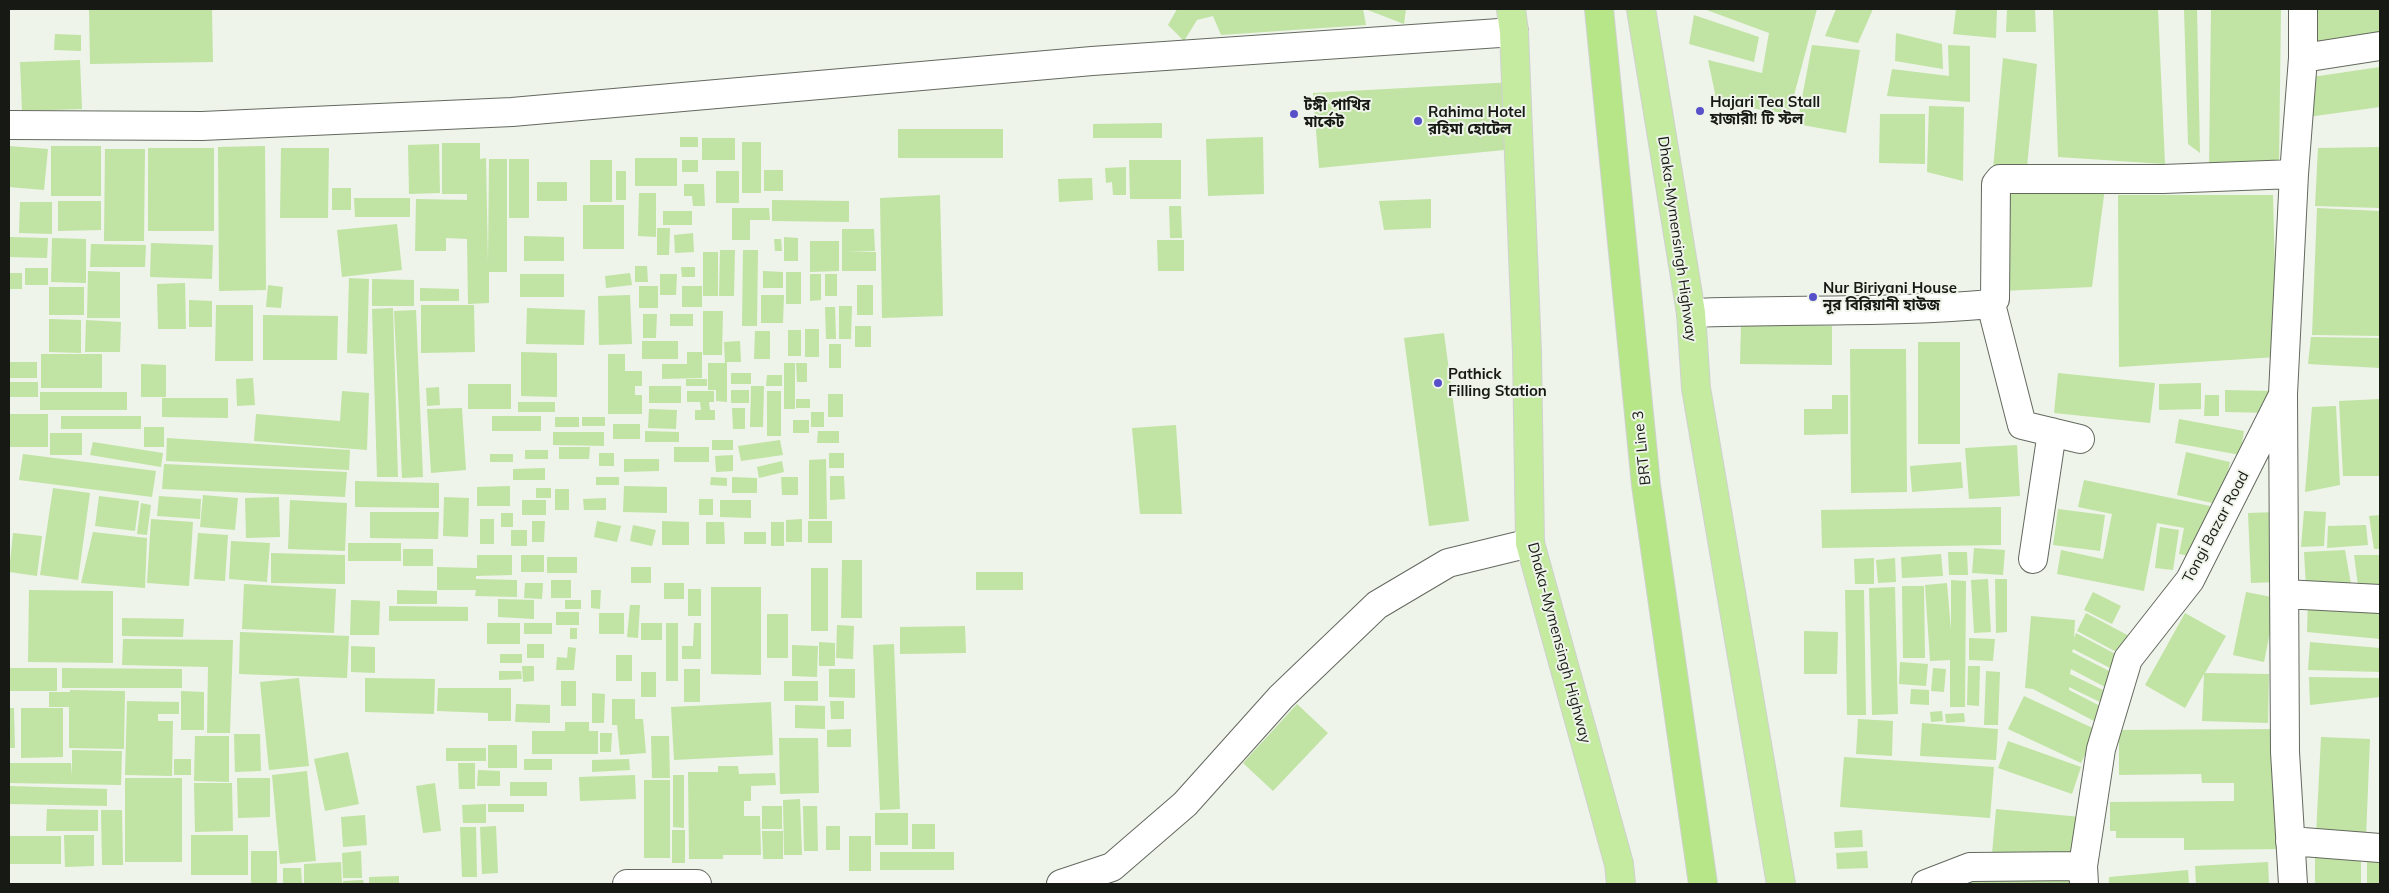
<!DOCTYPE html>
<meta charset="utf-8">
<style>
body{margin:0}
#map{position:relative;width:2389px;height:893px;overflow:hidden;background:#eef4e9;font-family:Mulish,sans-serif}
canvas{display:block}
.frame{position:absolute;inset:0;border:10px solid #171915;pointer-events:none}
</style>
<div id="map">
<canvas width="2389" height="893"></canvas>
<div class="frame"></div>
</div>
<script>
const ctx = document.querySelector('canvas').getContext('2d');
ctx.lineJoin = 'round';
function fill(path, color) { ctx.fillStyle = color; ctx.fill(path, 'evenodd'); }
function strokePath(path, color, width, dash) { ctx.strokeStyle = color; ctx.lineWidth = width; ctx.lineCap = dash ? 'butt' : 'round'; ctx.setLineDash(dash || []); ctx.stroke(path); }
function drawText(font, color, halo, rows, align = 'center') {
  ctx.font = font + ' Mulish,"Noto Sans Bengali",sans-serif'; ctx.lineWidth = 4; ctx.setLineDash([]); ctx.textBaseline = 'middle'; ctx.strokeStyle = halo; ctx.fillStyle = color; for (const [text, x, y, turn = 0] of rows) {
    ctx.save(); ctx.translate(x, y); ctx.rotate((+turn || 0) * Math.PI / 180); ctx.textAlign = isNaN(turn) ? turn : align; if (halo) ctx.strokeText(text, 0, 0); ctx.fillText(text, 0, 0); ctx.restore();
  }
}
const building = new Path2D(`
 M89,9H212L213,62L90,64Z
 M1177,9H1363L1366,25L1221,35L1213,16L1197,20L1184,41L1168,25Z
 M1365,9H1406L1404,24Z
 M1704,9H1817L1789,114L1717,103L1708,60L1762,73L1769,33Z
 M1836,9H1873L1858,43L1825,36Z
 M1956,9H1997L1996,38L1953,34Z
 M2007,9H2035L2036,32H2006Z
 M2053,9H2158L2165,164L2058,157Z
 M2184,9H2197L2200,153L2188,144Z
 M2211,9H2281L2279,164L2209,168Z
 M2310,9H2380V60L2307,62Z
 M1694,15L1759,37L1754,62L1689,44Z
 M1896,33L1942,44L1943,69L1895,61Z
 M55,34L81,35V51L54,50Z
 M1812,45L1860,50L1846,133L1797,124Z
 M1948,45L1970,46V102L1887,96L1892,69L1949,76Z
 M2003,58L2037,64L2027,167L1993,169Z
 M80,60L82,109L22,111L20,62Z
 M2380,67V107L2308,117L2312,77Z
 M1514,82L1525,148L1319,168L1313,93Z
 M1929,106L1964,107L1963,181L1927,172Z
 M1880,114H1925V164L1879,163Z
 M1162,123V138H1093V124Z
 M898,129H1003V158H898Z
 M680,137H698V147H680Z
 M1263,137L1264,194L1208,196L1206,139Z
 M702,138H735V160H702Z
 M742,142H761V193H742Z
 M442,143H480V159L486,158L488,264L489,159H507V272H489V303L468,304L467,239L446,238V251H415L416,199L467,200V194H442Z
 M439,144L440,193L409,194L408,145Z
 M9,146L48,149L44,190L9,187Z
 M51,146H101V196H51Z
 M265,146L266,290L219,291L218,147Z
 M2380,147V208L2315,206L2318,148Z
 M148,148H214V231H148Z
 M281,148H329L328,218H280Z
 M105,149H145L144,241H104Z
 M635,158H677V186H635Z
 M509,159H529V218H509Z
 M590,160H612V202H590Z
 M682,160H698V172H682Z
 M1129,160H1181V199H1130Z
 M1126,167V195H1113L1112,182L1106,183L1105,168Z
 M764,170H783V191H764Z
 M616,171H626V200H616Z
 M716,171H739V203H716Z
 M1092,178L1093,200L1059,202L1058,179Z
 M537,182H567V201H537Z
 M684,184H704L705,206H693L692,196H684Z
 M332,188H351V210H332Z
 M2006,188H2105L2092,287L2000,291Z
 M639,193H656V237L638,236Z
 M940,195L943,316L882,318L880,198Z
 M2118,195H2273L2277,357L2119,367Z
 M354,198H410V217H355Z
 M1431,199V228L1384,230L1379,201Z
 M772,200L849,201V222L772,221Z
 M58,201H101V230L58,231Z
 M20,202H52V234L19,233Z
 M583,205H624V249H583Z
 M1169,206H1181L1182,238H1170Z
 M732,208H769L770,220H750V240H732Z
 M2317,208L2380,211V336L2312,335Z
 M663,211H692V225H663Z
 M397,224L402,270L342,277L337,230Z
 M657,228H670L669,255H657Z
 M842,229H874L875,251L846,252H876V271H842Z
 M693,233L694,252L675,253L674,235Z
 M524,236L564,237V261H524Z
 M9,237L48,238L47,258L9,257Z
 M784,237L798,238V261H784Z
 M52,238L86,239V283L51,282Z
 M774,239H781L782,251H775Z
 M1157,240H1184V271H1158Z
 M810,241H839V271L810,272Z
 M151,243L213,245L212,279L150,277Z
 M91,244L146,245L145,267H90Z
 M720,250H735L734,296H719Z
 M743,250H758L757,326H742Z
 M703,252H718V296H703Z
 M635,266H647L648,282H635Z
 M681,267H695V277H682Z
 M25,268H48V285H25Z
 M88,271L120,272V318H87Z
 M763,271L783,272V288H763Z
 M786,272H801V304H786Z
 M9,273H22V289H9Z
 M630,273L632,285L606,288L605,276Z
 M520,274H564V297H520Z
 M660,274H677L676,295H660Z
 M810,274H821V300L810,301Z
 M825,274H837V296H825Z
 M349,278L369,279L367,354L347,353Z
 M372,279L414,280V306H372Z
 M185,283L186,329H158L157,284Z
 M268,285L283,287L281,308L266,307Z
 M857,285H873V315H857Z
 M639,286H658V308H639Z
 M682,286H702V307H682Z
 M49,287H84V315H49Z
 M420,288L459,289V301H420Z
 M630,295L632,344L599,345L598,296Z
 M761,295H784L783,323H761Z
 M189,300L212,301V327H189Z
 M216,305H253V361H215Z
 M421,305H474L475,352L421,353Z
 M839,306H852L851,339H839Z
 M825,307H835L836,339H826Z
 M393,308L398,477H377L372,309Z
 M527,308L585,310L584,345L526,344Z
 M416,310L423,477L402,478L394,311Z
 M703,311H723L722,355H703Z
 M643,314H657L656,338H643Z
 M670,314H693V326H670Z
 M263,315L338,316L337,360H263Z
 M49,319L81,320V353L49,352Z
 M86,320L121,322L120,352H85Z
 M1741,324L1832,326V365L1740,364Z
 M855,326H871V347H855Z
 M805,329H819V357H805Z
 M788,330H801V356H788Z
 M755,331H770V359H754Z
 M1444,333L1469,521L1429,526L1404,338Z
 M2311,337L2380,338V368L2308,364Z
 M642,341H678V359H642Z
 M740,341L741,362H727V402L716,401V390H708V363H725L724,342Z
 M1918,342H1960V444H1918Z
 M829,344H841V368H829Z
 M1850,349H1906L1907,492L1851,493Z
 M521,352L557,353V397L521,396Z
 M687,352H702V378L662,379V364H687Z
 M41,354H102V388H41Z
 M608,354H625V371H642V386H635V395H642V414H608Z
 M9,362H37V378H9Z
 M784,363H795V409H784Z
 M796,363H807V382H797Z
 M141,364L166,365V397H141Z
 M731,373H751V384H731Z
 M2058,373L2155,383L2150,423L2054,413Z
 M767,375H782V386H766Z
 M253,378L255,405L237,406L236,379Z
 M686,379H707V386H686Z
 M9,382H38V397H9Z
 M2201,383V409L2159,410V384Z
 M468,384H511V409H468Z
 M649,386H681V403H649Z
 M751,386H764L763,427H750Z
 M439,387L440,405L427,406L426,388Z
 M731,390H749V403H731Z
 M2225,390L2271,391V413L2225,412Z
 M342,391L369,393L367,450L254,441L256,414L340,421Z
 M687,391H714V402H709L710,410H715V420H695V410H701L700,402H687Z
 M767,391H781V436H767Z
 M40,392H127V410H40Z
 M828,394H843V417H828Z
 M1832,395H1848V434L1804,435V409H1832Z
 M2205,395H2219V416H2204Z
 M162,398H228V418L162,417Z
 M796,399H810V408H796Z
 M2380,399V476H2343L2339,401Z
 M518,402H555V412H518Z
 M2336,406L2340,485L2305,492L2312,407Z
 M462,408L466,470L431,473L427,409Z
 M732,408H745V429H733Z
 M649,409L677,410L676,429L648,428Z
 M811,412H824V427H811Z
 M9,414H48V447H9Z
 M61,416H141V429H61Z
 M492,416H541V431H492Z
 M555,417H579V427H555Z
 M582,417H605V426H582Z
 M2179,419L2244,431L2240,455L2175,443Z
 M793,420H809V433H793Z
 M613,424H640V439H613Z
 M1176,425L1182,514H1140L1132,428Z
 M144,427H164V447H144Z
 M645,431L679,432V442H645Z
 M818,431H839V443H817Z
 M553,432H604V446L553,445Z
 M50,433H82V455H50Z
 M167,438L350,450L349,470L166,461Z
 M712,440H733V450H712Z
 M780,440L783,455L741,461L738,446Z
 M93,442L163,453L161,467L90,455Z
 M2017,445L2020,496L1969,499L1965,448Z
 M559,447H590L589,459H559Z
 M674,447H709V462H674Z
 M525,450H548V459H525Z
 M2186,452L2230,462L2221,505L2177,495Z
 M599,453H614V466H599Z
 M829,453H844V468H829Z
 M23,454L156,471L152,497L19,480Z
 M490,454H513V462H490Z
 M733,455V471L716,472L715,456Z
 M624,459H659V471L624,472Z
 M826,459L827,519H809V460Z
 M782,461L784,472L759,478L757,467Z
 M1961,462L1963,488L1912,492L1910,466Z
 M164,464L347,472L345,497L162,489Z
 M545,468V480H513V469Z
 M830,476H844L845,499L830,500Z
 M596,477H619V485H596Z
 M711,477L727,478V486L710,485Z
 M732,477L757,478V493H732Z
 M781,477H798V495H782Z
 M2084,480L2210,506L2200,558L2179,554L2184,528L2157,523L2144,591L2057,574L2061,550L2103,559L2112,514L2078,507Z
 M355,481L439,483V508L355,507Z
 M510,486V506H477V487Z
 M624,486L667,487V513L623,512Z
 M53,488L90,493L78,580L40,575Z
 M536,488H551V498H536Z
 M555,489H569V510H555Z
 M203,495L238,498L235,530L200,527Z
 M99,496L139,501L135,531L95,526Z
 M159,496L201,499L200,519L157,516Z
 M279,497L280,537L246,538L245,498Z
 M444,497L469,498L468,537L443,536Z
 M606,498V510H584L583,499Z
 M699,499H713V515H699Z
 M290,500L347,503L345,551L288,549Z
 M522,500H546V515H522Z
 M720,500H751V518L720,517Z
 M141,503L151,505L147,535L137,534Z
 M2001,507V545L1822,548L1821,510Z
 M2058,509L2105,515L2100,551L2053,545Z
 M2304,511L2326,512L2324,546L2301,547Z
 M370,512H439L438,539L370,538Z
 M2277,512L2279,582L2251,583L2248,513Z
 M501,513H513V527H501Z
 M2380,515V549H2374L2369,516Z
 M151,519L193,522L189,586L147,583Z
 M480,519H494V544H480Z
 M802,519V542H786V520Z
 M532,521H545L544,542H532Z
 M597,521L621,526L617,542L594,537Z
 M662,521L689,522V545H662Z
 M808,521H832V543H808Z
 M706,522H724L725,544H706Z
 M771,522H784V546H771Z
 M633,525L656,530L652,546L630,541Z
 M2366,525L2368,545L2327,548L2328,526Z
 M2160,527L2179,530L2173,570L2155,568Z
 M511,530H527V546H511Z
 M93,532L147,538L145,588L81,583Z
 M744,532H766V544H744Z
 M13,533L42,536L37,576L9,572Z
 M198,533L228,535L225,581L194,579Z
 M231,541L270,543L267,582L229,579Z
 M348,543H401V561H348Z
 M1974,548L2005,550L2003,575L1972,573Z
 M403,549H433V566H403Z
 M2345,550L2351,584L2306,587L2304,552Z
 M1948,552H1967L1968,575H1949Z
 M271,553L345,555V584L271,583Z
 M1941,554L1943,576L1902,578L1901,557Z
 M477,555H512V575L476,576V579L517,580V597L475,596L476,590H437V567L477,568Z
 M521,555H544V572H521Z
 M2354,555H2380V584L2358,586Z
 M547,557H577V573H547Z
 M1874,558V584H1855L1854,559Z
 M1895,558L1896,582L1878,583L1876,560Z
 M842,560H862V618H841Z
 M631,567H651V583H631Z
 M811,568H828V631H811Z
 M976,572H1023V590H976Z
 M1988,579L1991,632L1974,633L1971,580Z
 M1995,579H2007V632L1996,633Z
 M551,580H571V598H551Z
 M1951,580L1966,581L1965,707H1950V660L1930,661L1925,585L1947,583L1951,630Z
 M525,583H543L542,599L524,598Z
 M664,583H684V599H664Z
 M244,584L336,589L334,633L242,629Z
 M1902,586H1924L1925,658H1903Z
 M711,587H761V675L711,674Z
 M1895,587L1898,714L1872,715L1869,588Z
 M688,589H701V616H688Z
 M29,590L113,591V663L28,662Z
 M397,590L437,591V604H397Z
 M591,590H601L600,609L591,608Z
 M1845,590H1864L1866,715H1847Z
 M2093,592L2121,606L2112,624L2084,610Z
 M2246,592L2277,598L2264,662L2233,655Z
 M2308,598L2380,601V639L2307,632Z
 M498,599L534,600V619L498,617Z
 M351,600L380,601L379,635H350Z
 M565,600H581V609H565Z
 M630,605H640L638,638L627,637Z
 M389,606L468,607V621H389Z
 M556,612H579V625H556Z
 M599,613H624V634H599Z
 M2086,613L2131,637L2122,655L2077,631Z
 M2185,613L2226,636L2205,673L2269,674L2268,723L2202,721L2204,674L2185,708L2145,685Z
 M767,614H788V658H767Z
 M2031,616L2075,620L2074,638L2076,633L2121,657L2114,670L2073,649L2072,652L2113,673L2105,687L2071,669L2070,674L2105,691L2100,702L2069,687V690L2102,707L2094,721L2033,689L2025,688Z
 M122,618L184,619L183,637L122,636Z
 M487,623H520V644H487Z
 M524,623H552V634H524Z
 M641,623H662V640H641Z
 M666,623H678V681H666Z
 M694,623H701V659H682V646H693Z
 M837,625L854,626L853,659L836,658Z
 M965,626L966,653L900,654V627Z
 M570,628H577V639H570Z
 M1804,631L1838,632L1837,674H1804Z
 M240,632L349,636L347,678L239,674Z
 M1969,638L1995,639L1993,661L1969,660Z
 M123,639L233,640L230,733H207L208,667L122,665Z
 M819,642L835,643V666H819Z
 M2310,642L2380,648V672L2308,670Z
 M527,644H544V658H527Z
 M894,644L900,809L880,810L873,645Z
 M792,645L818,646L817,677L792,676Z
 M351,646L375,647V673L351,672Z
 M568,647L576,648L574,670H556L557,657L567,658Z
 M500,654H522V663H500Z
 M616,655H632V681H616Z
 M1900,662L1928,664L1926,686L1899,684Z
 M522,666H534V681L523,682Z
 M1968,666H1980L1979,706L1967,705Z
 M9,668H57V691H9Z
 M62,668L182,669V688H62Z
 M1933,668L1946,669L1944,692L1931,691Z
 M684,669H700V702H684Z
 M829,669H855V698L829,697Z
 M499,671H521L522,679L499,680Z
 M1986,671L2000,672L1998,725H1984Z
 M641,672H656V697H641Z
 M2309,677L2380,678V697L2310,705Z
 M299,678L309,766L269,770L260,682Z
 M365,678L435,679L434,714L365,712Z
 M561,681H576V706H561Z
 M784,681H818V701H784Z
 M438,688H511V721H488V713L437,711Z
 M1911,689L1929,690V705L1910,704Z
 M70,690L125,691L124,749L69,748V707H49V692H70Z
 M181,691L204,692V730H181Z
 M592,693L605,694L604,723H592Z
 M2024,696L2097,730L2081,763L2008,729Z
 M612,699H635V719H643L646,753L620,755L617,725H612Z
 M127,701L179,702V714H158V721H173L172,776L125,775Z
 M830,701H844V719H831Z
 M771,702L773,755L674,760L671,707Z
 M516,704L550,705V723L515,722Z
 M1297,704L1328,733L1273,791L1243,763Z
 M795,705L825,706V729L795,728Z
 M9,708H14L15,748H9Z
 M21,708H63V757L21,758Z
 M1942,711L1943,721L1931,722L1930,712Z
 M1964,713L1965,722L1946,723L1945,714Z
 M1858,719L1893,721L1892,756L1856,754Z
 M565,722H589V731H598V754H532V731H565Z
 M1922,723L1998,729L1996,760L1920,756Z
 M851,729V747H827V730Z
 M2282,729L2283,849L2184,850V838H2116V831H2110V802L2234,801V783H2202L2201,774L2119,775V730Z
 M600,733H612L611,752H600Z
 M234,734H260L261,771L235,772Z
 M195,736H229V782L194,781Z
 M651,736H669L670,778H652Z
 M2321,737L2370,739L2366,838L2316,835Z
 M779,738H818L819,793L780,794Z
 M2008,741L2081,767L2072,794L1998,768Z
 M488,745H517V768H488Z
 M446,748H486V761H446Z
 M72,750L122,751L121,785L9,783V763H71L72,776Z
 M348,752L359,804L325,811L314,759Z
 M1844,757L1994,767L1990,818L1840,807Z
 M174,759H191V775H174Z
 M524,759H552V770H524Z
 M629,759L630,770L592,772V760Z
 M458,763H475V789H459Z
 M718,766H738L739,774L775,773L776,785L751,786V801H744V816H760L761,855H723V859H689L688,772H718Z
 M478,770L500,771V786H477Z
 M307,771L316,861L280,864L272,775Z
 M635,775L636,799L580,801L579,777Z
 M673,775H684V828L673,827Z
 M125,778H182V862H125Z
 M237,778H270V817L238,818Z
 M644,780H670V858H644Z
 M510,782H547V796H510Z
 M194,783H232L233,831L195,832Z
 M435,783L441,831L423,833L416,786Z
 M9,786L107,789V806L9,804Z
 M800,799L802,855H784L783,800Z
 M486,804V823H463L462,805Z
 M488,804H524V812H488Z
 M762,806H782V829H762Z
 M803,806H817L818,851H804Z
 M47,809L98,810V831H46Z
 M1996,809L2081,817L2077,862L1992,854Z
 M101,810H122L123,865H102Z
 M875,813H908V845H875Z
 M365,815L367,845L343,847L341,817Z
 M912,824H935V849H912Z
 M496,826L498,873L482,874L480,827Z
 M826,826H840V850H826Z
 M460,827H476L477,877H462Z
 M672,830H685V863H672Z
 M1862,830L1863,847L1835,848L1834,832Z
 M762,831H783V859H763Z
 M64,835H94V866L65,867Z
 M191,835H248V875H191Z
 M9,836H61V864H9Z
 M849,836H871V871H849Z
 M251,851H277V884H251Z
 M361,851L362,878H343L342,853Z
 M1867,851L1868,868L1837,869L1836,853Z
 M880,852H954V870H880Z
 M2361,852V884H2315V853Z
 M2367,853H2380V884H2367Z
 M341,862L342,884H304V864Z
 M2268,862L2269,884H2196L2195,866Z
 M283,868H301L302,884H283Z
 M2188,870L2189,884H2109V877Z
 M399,876V884H369V877Z
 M2076,877V884H1971V880Z
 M363,880L364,884H343V881Z`);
const minor = new Path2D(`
 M2303,58L2380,46
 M9,125L202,126L512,112L1092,61L1514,32
 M1991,304L2022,425L2080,439
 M1691,313C1791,309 1891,313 1991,304L1995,299L1996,184L2000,179H2163L2294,174
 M2033,559L2052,432
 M2284,594L2380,599
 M2290,841L2380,848
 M627,884H697
 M1061,884L1112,867L1185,804L1281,697L1377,605L1448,563L1530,543
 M1926,884L1970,867L2083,866
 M2084,884L2083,866L2101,749L2128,659L2190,580L2281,399
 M2293,884L2285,752L2283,394L2294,174L2303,58V9`);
const trunk = new Path2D(`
 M1511,9L1514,32L1527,353L1530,543L1619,864L1621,884
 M1641,9L1691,313L1696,388L1781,884`);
const motorway = new Path2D(`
 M1599,9L1646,485L1703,884`);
const markers = [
 [1700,111,5,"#5850c8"],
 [1294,114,5,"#5850c8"],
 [1418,121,5,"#5850c8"],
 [1813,297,5,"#5850c8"],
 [1438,383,5,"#5850c8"]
];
const poiNames = [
 ["Hajari Tea Stall",1710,102],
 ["হাজারী! টি স্টল",1710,119],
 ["টঙ্গী পাখির",1304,105],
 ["মার্কেট",1304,122],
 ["Rahima Hotel",1428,112],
 ["রহিমা হোটেল",1428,129],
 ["Nur Biriyani House",1823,288],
 ["নূর বিরিয়ানী হাউজ",1823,305],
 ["Pathick",1448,374],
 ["Filling Station",1448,391]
];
const streetNames = [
 ["Dhaka-Mymensingh Highway",1677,239,82],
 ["BRT Line 3",1642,448,-96],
 ["Tongi Bazar Road",2216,527,-62],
 ["Dhaka-Mymensingh Highway",1559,643,75]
];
fill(building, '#c1e3a4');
strokePath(minor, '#646960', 30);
strokePath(trunk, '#d1d1d0', 30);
strokePath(motorway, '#d1d1d0', 30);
strokePath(minor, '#fff', 28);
strokePath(trunk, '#c4eba0', 28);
strokePath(motorway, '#b6e688', 28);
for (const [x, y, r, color] of markers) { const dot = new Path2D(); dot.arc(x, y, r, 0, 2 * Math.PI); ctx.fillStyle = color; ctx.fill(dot); strokePath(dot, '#eef4e9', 2); }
drawText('bold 15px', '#171915', '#eef4e9', poiNames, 'left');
drawText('15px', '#171915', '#eef4e9', streetNames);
</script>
